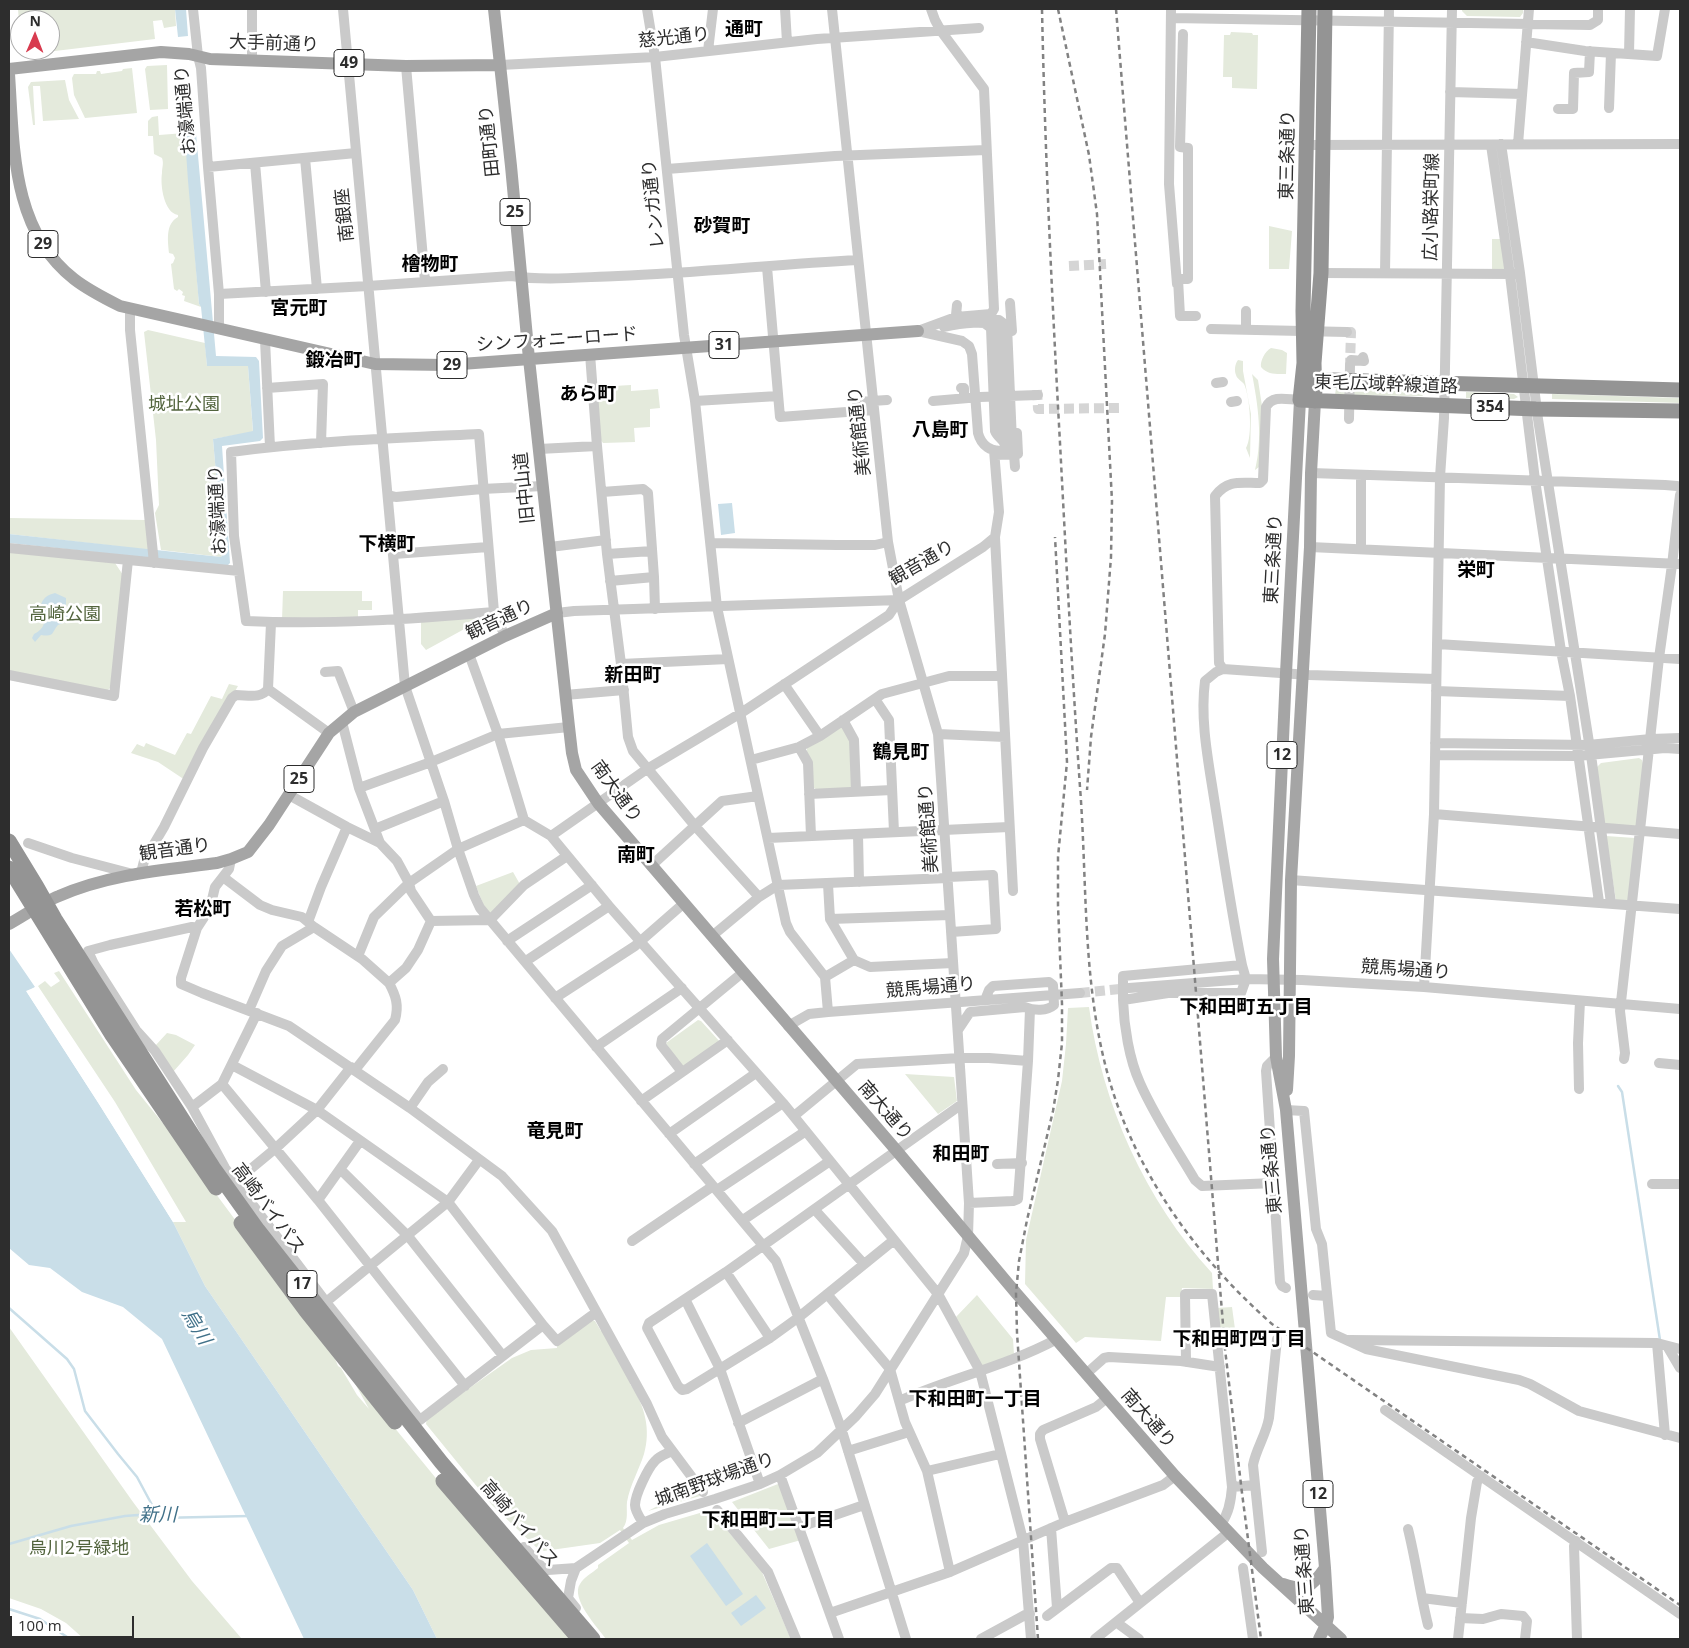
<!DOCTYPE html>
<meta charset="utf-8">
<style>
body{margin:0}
#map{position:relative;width:1689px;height:1648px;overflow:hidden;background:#fff;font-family:"Open Sans",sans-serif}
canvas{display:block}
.frame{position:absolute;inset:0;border:10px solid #2d2d2d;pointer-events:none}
.north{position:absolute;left:10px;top:10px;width:50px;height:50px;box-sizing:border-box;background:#fff;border:1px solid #ababab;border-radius:50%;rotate:1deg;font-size:14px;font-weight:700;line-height:20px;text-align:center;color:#2d2d2d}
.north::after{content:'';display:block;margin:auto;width:18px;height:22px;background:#d83b4f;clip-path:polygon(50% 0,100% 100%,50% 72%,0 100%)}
.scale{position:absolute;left:10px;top:1616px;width:124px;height:22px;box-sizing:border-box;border:2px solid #2d2d2d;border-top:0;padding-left:6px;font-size:15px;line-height:18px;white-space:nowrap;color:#2d2d2d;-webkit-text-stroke:4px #fff;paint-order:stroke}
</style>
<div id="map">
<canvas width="1689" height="1648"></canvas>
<div class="frame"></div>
<div class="north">N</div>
<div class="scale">100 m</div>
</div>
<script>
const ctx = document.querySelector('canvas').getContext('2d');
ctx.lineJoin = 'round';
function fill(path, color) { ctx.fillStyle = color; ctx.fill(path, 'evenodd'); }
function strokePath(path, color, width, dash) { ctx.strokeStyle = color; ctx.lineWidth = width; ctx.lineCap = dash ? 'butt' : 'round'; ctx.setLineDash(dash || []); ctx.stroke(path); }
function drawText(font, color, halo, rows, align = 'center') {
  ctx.font = font + ' "Open Sans","Noto Sans JP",sans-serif'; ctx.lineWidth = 5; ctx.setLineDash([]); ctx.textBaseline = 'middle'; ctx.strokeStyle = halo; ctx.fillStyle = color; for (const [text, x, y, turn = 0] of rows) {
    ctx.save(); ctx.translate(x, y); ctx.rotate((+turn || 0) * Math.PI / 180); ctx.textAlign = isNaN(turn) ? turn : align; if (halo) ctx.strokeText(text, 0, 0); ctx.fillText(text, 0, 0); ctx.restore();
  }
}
const green = new Path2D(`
 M18,9H175L176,26L164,28L162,20L153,21L155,39L30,54L25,50H50V20H20V34Z
 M1462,9H1523V13L1520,17L1467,16L1462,11Z
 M1231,32L1252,33L1253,35H1258L1257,89L1232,88V77H1223L1224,35H1230Z
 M167,65L168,109L150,110L145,69L147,66Z
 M132,68L137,113L85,118L74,95L72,78L74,74H96L97,71H100L101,74L122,71L123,69Z
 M65,80L69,100L79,119L43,121L40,86H33L35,125H33L28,87L31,82Z
 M158,116L159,135L185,133L199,304L201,307L184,301L185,296L182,295L183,292L179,289L177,291L174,289L171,264L173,263L175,258L173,254L169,253C168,241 165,224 178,217V215C164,213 160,185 162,173C162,167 164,164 162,158L154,154L153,136H148V121L152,117Z
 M1269,226L1292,231L1289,269H1269Z
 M1492,239H1503L1507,269H1492Z
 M148,330L205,343L207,366H248L253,432L213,439L223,554L221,557L161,550L155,513L159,505L156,440L144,332Z
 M1271,348L1282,350L1287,353L1286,374C1276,374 1268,375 1261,367C1260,361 1265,351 1271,348Z
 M1238,360L1243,361V371L1251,414L1250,458L1246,448C1253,437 1250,396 1244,384C1242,381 1237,379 1236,375C1234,370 1235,364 1238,360Z
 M1252,374L1258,380L1262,406L1259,467L1255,470C1263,438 1258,405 1252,374Z
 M631,385V391L658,389L660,408L650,409V427L634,428L635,442L603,443L600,439L597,387Z
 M1336,388L1423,391V396L1335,395Z
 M1466,392L1514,394L1518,397L1514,399L1466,398Z
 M1552,394L1680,398V403L1552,399Z
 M9,518L147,520L150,550L9,534Z
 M9,552L115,563L125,578L112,686L107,691L9,672Z
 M283,591H362V601H372V610H358V617L282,620Z
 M479,616V621L426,650L421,644V621Z
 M229,684L238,686L185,780L158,762L131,753L137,744L144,747L146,743L175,755L187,733L191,734L211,696L222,699Z
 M839,727L843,728L852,742L853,785L851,788L817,790L813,787L807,754V748Z
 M1639,758L1642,760L1643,764L1636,829L1603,824L1597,767L1601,763Z
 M1606,836L1635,838L1629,905L1616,901Z
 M513,872L521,886L492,915L484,906L476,886Z
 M59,971L136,1090L170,1132L331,1349L338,1366L341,1368L357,1395L369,1409L348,1371L503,1560L572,1639H437L413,1590L205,1286L173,1222H186L115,1102L38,986L45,981L51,987L60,981L54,973Z
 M1089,1007C1102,1104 1145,1200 1212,1273L1213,1289L1182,1288L1181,1297H1166L1161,1341L1085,1337L1076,1343L1025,1284L1026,1240L1062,1081L1066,1044L1068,1008Z
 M698,1020L701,1021L721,1043L683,1069L666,1043Z
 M167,1033L176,1035L195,1045L188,1055L173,1072L155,1046Z
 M905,1074L954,1077L957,1101L938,1114Z
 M977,1295L1013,1339L1014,1355L980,1366L955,1318Z
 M1232,1307L1235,1329L1218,1330L1216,1308Z
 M592,1320L595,1321L601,1331L603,1330L631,1383L630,1384C645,1405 651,1430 644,1454C639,1470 630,1485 627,1502C626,1510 629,1520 623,1528L632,1540L659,1525L710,1510L761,1570L791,1639H606C598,1628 570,1598 580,1584C584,1577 592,1573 598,1568V1565L629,1543L620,1530L600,1543L544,1551L536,1547L492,1505L426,1424L427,1418L512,1358L531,1350L557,1348V1345Z
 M9,1327L133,1502L192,1581L242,1639H84L66,1623L41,1609L9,1598Z
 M778,1484L782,1487L801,1540L769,1549L732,1502Z
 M694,1487L700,1496L648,1511Z`);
const water = new Path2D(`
 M175,9H186L188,36L178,37Z
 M184,122H195L216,356L256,357L259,361L263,438L260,441L222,446L230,563L227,566L9,543V534L221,557L223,554L213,439L253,431L248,366H207L201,307L199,304L188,181Z
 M732,503L735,533L721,535L718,504Z
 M55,593L66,598V608L69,616L68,621L58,625C51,633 55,637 41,635L35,642L32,638L34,634C56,623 34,609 44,599C46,596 51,594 55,593Z
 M9,949L35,987L27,992L99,1104L173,1222L205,1286L413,1590L437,1639H304L162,1339L123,1307L82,1292L50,1268L29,1265L9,1248Z
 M707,1543L743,1594L726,1606L690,1556Z
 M756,1595L766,1608L741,1626L731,1613Z`);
const pier = new Path2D(`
 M38,986L37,989L30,992L102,1103L175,1222H173L99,1104L26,991Z`);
const stream = new Path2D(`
 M1618,1086L1622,1092L1660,1340
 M9,1308L67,1359L74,1369L85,1411L118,1454L137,1477L159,1518
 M9,1544L71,1526L125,1516L138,1515L159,1518L249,1516
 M9,1609L40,1619L70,1639`);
const minorTunnel = new Path2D(`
 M1069,266L1106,264
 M1347,332H1351L1350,365
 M1037,390L1038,409L1119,408
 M1080,993L1129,988`);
const minor = new Path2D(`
 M193,9L198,56L201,68L208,167L219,294V329
 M252,9V60
 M343,9L405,686L444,801L458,849L474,895L480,908L776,1261L823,1379L842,1431L906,1639
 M647,9L655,57L684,335L695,401L717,607L786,923L790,932L825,977L828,1012
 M785,9L787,42
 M1171,9L1169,184L1177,284
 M1171,18L1590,25L1598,20V9
 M1183,34L1180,147L1188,148V279H1178L1180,316H1196
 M1526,42L1585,51L1657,56L1665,9
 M708,51L713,9
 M1629,54L1630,9
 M500,65L655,57L817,39L979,28
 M406,66L425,281
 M1450,92L1522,94
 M1609,108L1611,53
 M1558,109H1573L1574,73L1589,72L1590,51
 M1501,144L1520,273L1538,419L1591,755L1611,903
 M1518,144L1529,9
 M1307,145L1680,144
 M1491,145L1510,275L1535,480L1561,651L1570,696L1599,902
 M305,158L317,289
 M255,163L266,292
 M208,167L356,153
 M667,169L835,156L986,150
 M767,267L780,417L873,410
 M1321,273L1515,274
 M1385,273L1389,9
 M219,294L368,286L511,276C546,281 582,277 618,276C698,273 778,264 858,260
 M1010,303L1012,331
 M130,309V330L154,563
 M1246,311V329
 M956,315L957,305
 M991,320H999L1007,326L1012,441L1009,446
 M944,327C957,324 991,318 1000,329L1005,443
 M1211,329L1347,332
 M918,331L956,317L991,314L994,309L984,89L941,31L935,20L931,9
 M918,331L962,341L969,346L972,354L978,433C981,445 991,453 1004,450C1008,441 998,439 995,431L991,328L984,323
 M265,340L270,447
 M590,354L597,446L607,554L621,664L628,737L633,751L695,826L759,897
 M1351,360L1364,361L1363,357
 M1216,383L1223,382
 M267,388L323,384L321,443
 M961,388H964V398
 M695,401L778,396
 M933,401L980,397L1038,395
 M857,402L887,400
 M1231,402L1237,401
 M1349,419L1350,365
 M539,449L597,446
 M1014,454L1015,467
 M996,455L1018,454L1017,433
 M1311,473L1665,485L1677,486L1680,488
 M602,492L643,489L648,493L654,577L610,581
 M388,495L396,497L482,489L543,486
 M995,537L1013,891
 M711,543L837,545H875L888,542
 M550,547L606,540
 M1310,547L1680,564
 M9,548L239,571
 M1361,549V475
 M394,554L488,547
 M607,554L652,551
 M654,577L655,609
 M494,612C412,619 329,625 246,621L234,536L231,452C313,441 396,438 479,434L494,612L505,636
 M557,613L574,611L899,600L983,547L995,537L999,512L994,450
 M1437,644L1680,659
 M469,654L498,734L524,820L551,836L609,906L783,1103L938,1294L980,1371L1023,1540L1031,1639
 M621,664L728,659
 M1223,669L1219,663L1215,496C1228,479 1241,483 1260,483L1263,480L1266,407C1273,394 1288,400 1300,400
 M325,672L338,671L354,712
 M9,675L114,696L128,560
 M784,684L820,736
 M268,689L329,733
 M1436,691L1570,696
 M565,695L624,690
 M875,699L889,720L894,832
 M843,720L854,740L856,791
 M342,722L359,788L380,843L397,861L409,883L411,891L431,921
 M938,734L1005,737
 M1435,743L1588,745L1651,739L1680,738
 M799,747L808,763L811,836
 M1435,755L1577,756L1665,748L1680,749
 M751,760L799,747L820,736L882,694L949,676H1002
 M359,788L431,762L498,734L569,727
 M809,794L892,790
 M289,795L347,827L380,843
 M1434,814L1680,834
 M375,829L444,801
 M858,834L859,882
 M551,836L647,769L741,713L889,615L899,600
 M768,838L1009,827
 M28,843L72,858L133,874
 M231,859L229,869L215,887L210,908L197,928L181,978V984L202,993L289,1026L410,1108L502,1176L552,1231L647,1404L662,1437L703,1492
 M651,866L722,801L758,796
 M141,873L144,861L164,827L203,748L232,698L236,695C248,695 261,699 268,689L271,623
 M224,876L227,880L260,905L272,910L302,917L314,927L362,959L389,983
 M948,877L993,875L996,929L951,932
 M1291,880L1680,909
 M828,884L830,919L854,960L870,967L953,963
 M830,919L950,915
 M308,922L321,887L347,827
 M197,928L192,927L110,945L88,951L94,964L136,1030L155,1051L192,1107L225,1168L326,1302L420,1420L543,1325
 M712,936L759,897L778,885L948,878
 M507,941L592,885
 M358,956L374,917L409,883L458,849L524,820
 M526,961L609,906
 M1242,965C1231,910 1223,854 1214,798C1208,759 1200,720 1205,681L1216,672L1223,669L1309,675L1436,679
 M1242,965L1246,979L1241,993H1168L1123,1000V976Z
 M825,977L854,960
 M1424,987L1434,814L1440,477L1444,418L1452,9
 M1129,988L1246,979L1302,980L1424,987L1680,1009
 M555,998L635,946L683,904
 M1123,1000C1124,1026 1129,1059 1140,1083C1155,1117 1176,1148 1195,1180L1202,1186L1274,1183
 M249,1010L266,971L282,946L314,927
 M788,1026L809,1014L828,1012L1080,993
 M958,1030L970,1012L1025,1007C1034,1011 1047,1011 1054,1005L1053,985L1049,982L993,986L989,990L985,1000
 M596,1047L682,988
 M1276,1057L1267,1066L1266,1071L1280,1282L1282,1286L1286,1288
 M1624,1059L1625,1053L1620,1011L1659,658L1672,565L1680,495
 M1659,1063L1680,1065
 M232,1065L317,1110L448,1202L543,1325L557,1341L591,1316L597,1313
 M355,1070L395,1020C399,1005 396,996 389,983L406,968L418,950L431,921L490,920L524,885L567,856
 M682,1072L661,1045L662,1039L742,973
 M222,1084L318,1200L465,1386
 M1579,1089L1578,1043L1580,1001
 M641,1101L728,1040
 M192,1107L222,1084L257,1013
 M410,1108L428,1082L443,1069
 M1286,1110L1304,1111L1316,1229L1322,1244L1331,1333L1366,1349L1519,1380L1530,1384L1579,1411L1680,1438
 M794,1116L857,1064L960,1058H989L1028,1061
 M669,1134L756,1073
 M694,1164L783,1103
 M997,1164L1022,1163
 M340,1169L408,1236L503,1356
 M235,1182L276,1148L317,1110L351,1067
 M1652,1184H1680
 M717,1190L806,1131
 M318,1200L360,1141
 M969,1203L1013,1201L1018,1199L1028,1061L1030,1009
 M815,1210L864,1264
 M743,1220L830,1161
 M894,1240L799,1317L770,1338L687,1389L682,1390L678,1386L647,1328L649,1323L726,1272L962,1104
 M632,1241L713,1186
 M726,1272L770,1338
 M827,1294L890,1369L905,1422L927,1471L950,1572
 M1313,1295L1327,1296
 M685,1299L720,1369L760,1484
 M326,1302L448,1202L479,1160
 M1350,1340L1657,1343L1680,1349
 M1657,1343L1665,1435
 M1667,1346L1680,1368
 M1186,1362L1185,1294H1212L1232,1487C1231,1501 1229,1513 1221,1524
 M1086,1374L1104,1358L1109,1357L1181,1361L1220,1367
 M899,1401C950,1378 1007,1366 1057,1339
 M1385,1410L1680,1614
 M738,1423L823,1379
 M848,1451L909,1432
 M927,1471L1000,1454
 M780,1475L839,1639
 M1232,1487L1255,1485
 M717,1510L768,1572L796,1639
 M1065,1522L1040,1439V1434L1043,1430L1096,1407L1107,1398
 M643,1523C640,1518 635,1511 635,1505C635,1495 648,1468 655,1461C659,1456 666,1454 672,1451
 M800,1527L864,1505
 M1051,1528L1057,1608
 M1408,1529C1416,1561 1420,1593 1428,1625
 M1576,1541L1574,1546L1577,1639
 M524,1547L542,1567L548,1570L576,1568L643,1523L665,1514L715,1499L760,1484L780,1475L817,1453L856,1416L875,1394L964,1253L968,1236L969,1203L938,734L899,600L888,542L832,9
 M1262,1552L1253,1465C1256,1449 1266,1435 1269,1418L1277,1339
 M1243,1568L1253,1639
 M1422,1598L1462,1603
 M576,1608L568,1598L571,1581L576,1568
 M830,1613L950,1572L1065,1522L1163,1485L1175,1476
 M1047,1616L1111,1568H1117L1140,1603
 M1460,1618L1483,1619L1501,1614L1523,1616L1527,1621L1525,1639
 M1118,1621L1120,1625L1139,1639
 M981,1639L1025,1615L1030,1614
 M1095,1639L1229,1532
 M1458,1639L1471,1518L1477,1482L1481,1476`);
const major = new Path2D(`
 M494,9L511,166L529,359L569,727L572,753L576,770L598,803L896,1150L1016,1293L1175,1476L1263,1568L1341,1639
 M9,69L161,52L189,54L210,59L406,66L500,65
 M9,74C14,146 11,230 74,279C88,290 104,298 120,306L375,364L447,365L918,331
 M1300,400L1286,673L1273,959L1276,1057L1286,1110L1325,1568L1328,1617L1326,1625L1319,1639
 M9,924C25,915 42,903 59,896C109,874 164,870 217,863L231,859L248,852L269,825L329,733L354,712L505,636L557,613
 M1287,1090L1289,1056L1291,880L1310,547L1311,473L1315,401
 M1283,1584C1306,1592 1311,1588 1325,1568`);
const highway = new Path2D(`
 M1309,9L1303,311L1304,363L1300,400L1536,409L1680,411
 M1307,381L1333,380L1680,390
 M1315,401L1314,363L1321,273L1325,9
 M9,841L37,887L55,919L213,1167L258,1230L441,1462L593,1639
 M9,868L112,1035L216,1188
 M241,1223L306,1311L395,1422
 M443,1481L579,1639`);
const rail = new Path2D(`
 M1042,9C1045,154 1052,298 1060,443C1066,557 1072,672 1080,787C1088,892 1081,1000 1116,1101C1147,1189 1203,1263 1272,1324L1680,1605
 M1058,9L1089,155L1097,214L1112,501L1111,557L1105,634L1091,737L1087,790
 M1116,9L1225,1349L1242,1493L1261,1639
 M1038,1639L1017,1333L1016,1293L1019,1261L1027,1220L1053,1111L1058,1080L1062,1043V1004L1058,906V857L1067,762L1055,537`);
const shields = [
 [349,63,30],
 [515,212,30],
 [43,244,30],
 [724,345,30],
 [452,365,30],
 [1490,407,38],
 [1282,755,30],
 [299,779,30],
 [302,1284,30],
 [1318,1494,30]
];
const shieldNames = [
 ["49",349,63],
 ["25",515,212],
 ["29",43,244],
 ["31",724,345],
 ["29",452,365],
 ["354",1490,407],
 ["12",1282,755],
 ["25",299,779],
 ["17",302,1284],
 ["12",1318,1494]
];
const streetNames = [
 ["慈光通り",674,38,-6],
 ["大手前通り",274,44,2],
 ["お濠端通り",186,110,-95],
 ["田町通り",490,141,-96],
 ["東三条通り",1288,155,-89],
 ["レンガ通り",654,204,-96],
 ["広小路栄町線",1432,207,-89],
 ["南銀座",345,215,-96],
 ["シンフォニーロード",557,340,-4],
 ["東毛広域幹線道路",1386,385,2],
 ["美術館通り",860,431,-96],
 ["旧中山道",525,488,-96],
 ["お濠端通り",218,510,-93],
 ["東三条通り",1274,559,-87],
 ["観音通り",922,563,-30],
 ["観音通り",500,620,-25],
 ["南大通り",616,792,54],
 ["美術館通り",929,828,-94],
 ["観音通り",175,850,-8],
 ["競馬場通り",1406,970,4],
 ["競馬場通り",931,988,-5],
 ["南大通り",885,1111,49],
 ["東三条通り",1272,1169,-95],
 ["高崎バイパス",268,1209,53],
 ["南大通り",1148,1419,49],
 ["城南野球場通り",715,1480,-20],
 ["高崎バイパス",519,1524,49],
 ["東三条通り",1305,1570,-94]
];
const parkNames = [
 ["城址公園",184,405],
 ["高崎公園",65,615],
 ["烏川2号緑地",79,1549]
];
const neighbourhoodNames = [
 ["通町",744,30],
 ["砂賀町",722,227],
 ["檜物町",430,265],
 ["宮元町",299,309],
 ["鍛冶町",334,361],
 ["あら町",588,395],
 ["八島町",940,431],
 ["下横町",387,545],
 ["栄町",1476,571],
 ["新田町",633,676],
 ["鶴見町",901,753],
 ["南町",636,856],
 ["若松町",203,910],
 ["下和田町五丁目",1246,1008],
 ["竜見町",555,1132],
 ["和田町",961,1155],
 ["下和田町四丁目",1239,1340],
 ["下和田町一丁目",975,1400],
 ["下和田町二丁目",768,1521]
];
const waterNames = [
 ["烏川",196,1327,59],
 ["新川",158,1516]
];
fill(green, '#e4eadc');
fill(water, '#c9dee8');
fill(pier, '#fff');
strokePath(stream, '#c9dee8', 2.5);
strokePath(minorTunnel, '#d5d5d5', 10, [10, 5]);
strokePath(minor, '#cacaca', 10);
strokePath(major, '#a5a5a5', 12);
strokePath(highway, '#949494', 15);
strokePath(rail, '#828282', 2.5, [5, 4]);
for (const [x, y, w] of shields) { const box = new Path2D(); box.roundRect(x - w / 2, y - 13.5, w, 27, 4); ctx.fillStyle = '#fff'; ctx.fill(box); strokePath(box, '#2d2d2d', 1); }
drawText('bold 16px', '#2d2d2d', null, shieldNames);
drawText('18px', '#2d2d2d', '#fff', streetNames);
drawText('18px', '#53653e', '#fff', parkNames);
drawText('bold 19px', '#000', '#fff', neighbourhoodNames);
drawText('italic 19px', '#417189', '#fff', waterNames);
</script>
